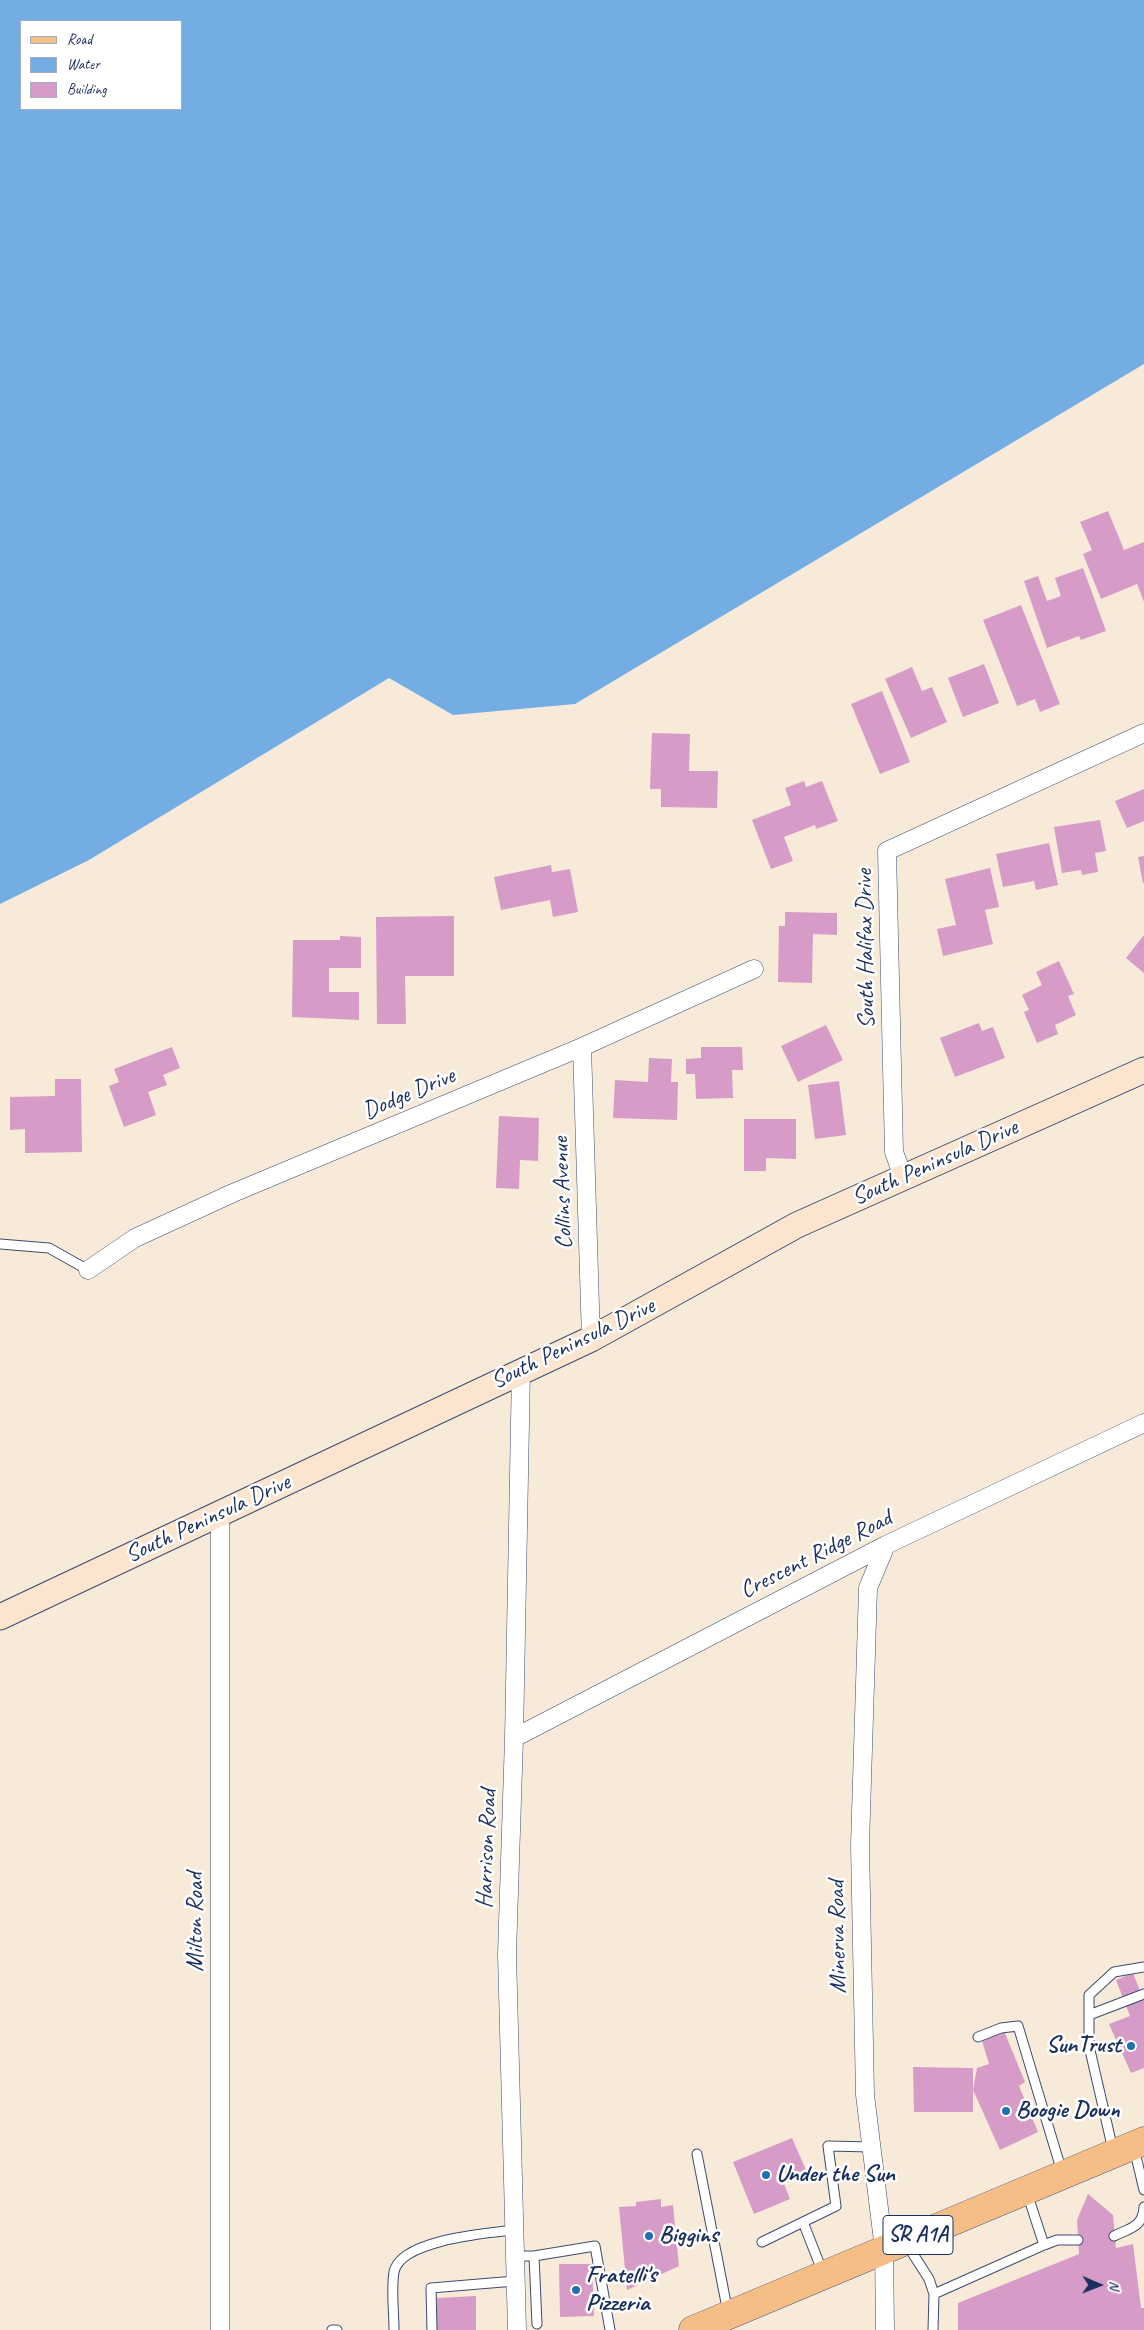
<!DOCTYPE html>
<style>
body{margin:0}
#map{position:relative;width:1144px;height:2330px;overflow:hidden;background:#f8ead9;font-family:Caveat,sans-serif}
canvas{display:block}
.legend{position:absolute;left:20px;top:20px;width:162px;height:90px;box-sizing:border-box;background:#fff;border:1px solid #a4acbf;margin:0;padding:6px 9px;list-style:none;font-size:15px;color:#1b2f5e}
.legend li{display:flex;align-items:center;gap:10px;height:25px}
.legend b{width:25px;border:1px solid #a4acbf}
.north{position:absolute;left:1074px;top:2260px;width:50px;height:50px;-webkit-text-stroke:4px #fff;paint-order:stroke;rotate:91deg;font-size:14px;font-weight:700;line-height:20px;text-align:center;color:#1b2f5e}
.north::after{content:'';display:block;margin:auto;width:18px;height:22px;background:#1b2f5e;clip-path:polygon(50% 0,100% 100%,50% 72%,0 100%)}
</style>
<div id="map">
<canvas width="1144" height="2330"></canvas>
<ul class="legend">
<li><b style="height:6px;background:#f6be87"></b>Road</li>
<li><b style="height:14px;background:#73ade3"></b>Water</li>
<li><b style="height:14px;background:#d69cc7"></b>Building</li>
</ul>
<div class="north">N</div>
</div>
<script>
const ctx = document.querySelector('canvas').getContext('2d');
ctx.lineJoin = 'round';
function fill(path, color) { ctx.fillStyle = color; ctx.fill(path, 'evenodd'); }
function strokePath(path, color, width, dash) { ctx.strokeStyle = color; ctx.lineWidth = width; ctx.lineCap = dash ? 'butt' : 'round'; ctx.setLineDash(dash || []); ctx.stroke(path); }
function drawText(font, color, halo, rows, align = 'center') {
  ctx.font = font + ' Caveat,sans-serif'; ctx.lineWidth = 5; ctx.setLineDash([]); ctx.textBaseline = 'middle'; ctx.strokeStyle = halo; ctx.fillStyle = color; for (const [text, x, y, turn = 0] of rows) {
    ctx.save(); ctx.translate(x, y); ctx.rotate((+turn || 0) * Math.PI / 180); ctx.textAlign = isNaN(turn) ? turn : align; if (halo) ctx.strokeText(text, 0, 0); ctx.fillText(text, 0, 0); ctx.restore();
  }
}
const water = new Path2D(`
 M0,0H1144V364L575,704L453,715L389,678L89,860L0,904ZM21,21H181V109H21Z`);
const building = new Path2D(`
 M1108,511L1124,550L1144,542V602L1137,584L1101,599L1083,554L1092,550L1080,522Z
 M1083,568L1106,631L1081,640L1079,636L1047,648L1024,581L1038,576L1047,601L1061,596L1055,578Z
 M1021,605L1060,704L1040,712L1035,699L1017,706L983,620Z
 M984,664L999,703L963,717L948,678Z
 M912,667L922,691L932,687L947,722L911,738L885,679Z
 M882,691L910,762L880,774L851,704Z
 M652,733L690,734L689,771H718L717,808L661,807V789H650Z
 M804,781L806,787L822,781L838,821L816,829L815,825L784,837L793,861L771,869L752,820L791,805L785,788Z
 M1144,789V821L1127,828L1115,801Z
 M1100,820L1106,851L1095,853L1098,872L1082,875L1081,870L1062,873L1054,827Z
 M1049,843L1058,885L1036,890L1034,881L1003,887L996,854Z
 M1144,856V883H1143L1138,857Z
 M551,865L552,872L570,869L578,912L553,917L550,900L501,910L494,877Z
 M990,868L999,907L985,910L993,944L943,956L937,929L956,925L945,879Z
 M785,912L837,913V935L813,934L812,983L778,982L779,926H785Z
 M454,916V976H405L406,1024H377L376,917Z
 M1144,935V973L1126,958Z
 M340,936L361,937V968H329V992H359V1020L292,1017L293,940H340Z
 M1059,961L1074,994L1068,996L1076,1015L1055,1025L1058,1034L1037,1043L1024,1012L1029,1010L1022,995L1042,985L1036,972Z
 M979,1023L982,1031L993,1027L1005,1058L955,1077L940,1038Z
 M826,1025L843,1060L798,1082L781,1046Z
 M172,1047L180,1068L163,1075L167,1085L148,1092L156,1115L124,1127L109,1086L119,1082L114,1069Z
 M701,1047H742L743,1070H732L733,1098L696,1099L695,1074H686V1059L701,1058Z
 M649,1058L672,1059L671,1082H678L677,1120L613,1118L615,1080L648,1082Z
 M55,1079H81L82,1152L25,1153V1129L10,1130V1097L55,1096Z
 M839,1081L846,1135L815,1139L808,1085Z
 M499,1116L539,1118L538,1161L520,1160L519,1189L496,1188Z
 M744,1119H796V1159L766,1158V1171H744Z
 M1133,1973L1144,2001V2068L1131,2073L1109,2024L1130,2016L1116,1980Z
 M1004,2031L1025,2082L1019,2086L1038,2132L1000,2150L973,2090L977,2068L989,2064L982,2041Z
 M913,2067L973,2068V2112H914Z
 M792,2138L806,2170L782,2179L790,2199L754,2214L733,2162Z
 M1088,2194L1113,2215L1116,2248L1133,2244L1141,2308H1144V2330H958V2303L1079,2254L1077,2220Z
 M661,2199V2207L673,2205L679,2266L627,2290L619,2207L636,2206V2202Z
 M559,2264H592L594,2316L560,2317Z
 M476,2296V2330H437V2298Z`);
const lane = new Path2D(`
 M0,1244L49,1248L88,1270
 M1089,2015L1144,1994
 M978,2037L1001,2028L1018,2026L1062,2172
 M1134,2148L1144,2190
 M1113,2150L1089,2046V1995L1114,1972L1144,1967
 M697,2154L728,2313
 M1027,2193L1044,2245
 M803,2222L823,2273
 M1114,2236C1130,2228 1143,2227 1144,2207
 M762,2242L836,2206L828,2146L872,2147
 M906,2243L929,2279L934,2294L933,2330
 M514,2256H534L595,2246L610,2330
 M534,2256L537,2324
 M934,2294L1044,2245L1057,2240H1078
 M332,2330H337
 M394,2330C394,2312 391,2290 394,2272C400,2240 487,2233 514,2230
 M432,2330L431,2288L515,2281`);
const street = new Path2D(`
 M582,1047L591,1339
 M903,1177L894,1152L887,851L1144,733
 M88,1270L135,1238L233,1193L582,1047L754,969
 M514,1738L886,1545L1144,1423
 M220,2330V1513
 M517,2330L507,1954L514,1738L521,1370
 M885,2330L884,2249L865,2095L860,1845L868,1588L886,1545`);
const secondary = new Path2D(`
 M0,1617L591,1339L797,1225L1144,1070`);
const primary = new Path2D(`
 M693,2330L1144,2141`);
const markers = [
 [1131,2046,5,"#1f6fb2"],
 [1006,2111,5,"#1f6fb2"],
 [766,2175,5,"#1f6fb2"],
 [649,2236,5,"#1f6fb2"],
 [576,2290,5,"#1f6fb2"]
];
const shields = [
 [918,2235,70]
];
const shieldNames = [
 ["SR A1A",918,2235]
];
const streetNames = [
 ["South Halifax Drive",866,949,-91],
 ["Dodge Drive",409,1094,-23],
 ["South Peninsula Drive",935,1163,-24],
 ["Collins Avenue",563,1193,-92],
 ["South Peninsula Drive",573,1344,-26],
 ["South Peninsula Drive",208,1519,-25],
 ["Crescent Ridge Road",816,1555,-27],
 ["Harrison Road",487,1849,-88],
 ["Milton Road",196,1922,-90],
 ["Minerva Road",838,1937,-91]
];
const poiNames = [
 ["SunTrust",1121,2046,"right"],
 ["Boogie Down",1016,2111],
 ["Under the Sun",776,2175],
 ["Biggins",659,2236],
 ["Fratelli's",586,2276],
 ["Pizzeria",586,2304]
];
fill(water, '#73ade3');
fill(building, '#d69cc7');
strokePath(lane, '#3c4b70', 11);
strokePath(street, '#3c4b70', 19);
strokePath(secondary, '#3c4b70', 27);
strokePath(primary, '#3c4b70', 29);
strokePath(lane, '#fff', 9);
strokePath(street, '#fff', 18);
strokePath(secondary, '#fbe5cf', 25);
strokePath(primary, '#f6be87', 28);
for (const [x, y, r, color] of markers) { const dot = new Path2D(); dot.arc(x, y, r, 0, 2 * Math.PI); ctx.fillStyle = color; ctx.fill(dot); strokePath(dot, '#fff', 2); }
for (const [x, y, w] of shields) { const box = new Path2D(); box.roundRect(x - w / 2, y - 19.5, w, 39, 4); ctx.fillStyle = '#fff'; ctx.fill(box); strokePath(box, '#1b2f5e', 1); }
drawText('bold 22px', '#1b2f5e', null, shieldNames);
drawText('24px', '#1b2f5e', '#fff', streetNames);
drawText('bold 24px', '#1b2f5e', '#fff', poiNames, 'left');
</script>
